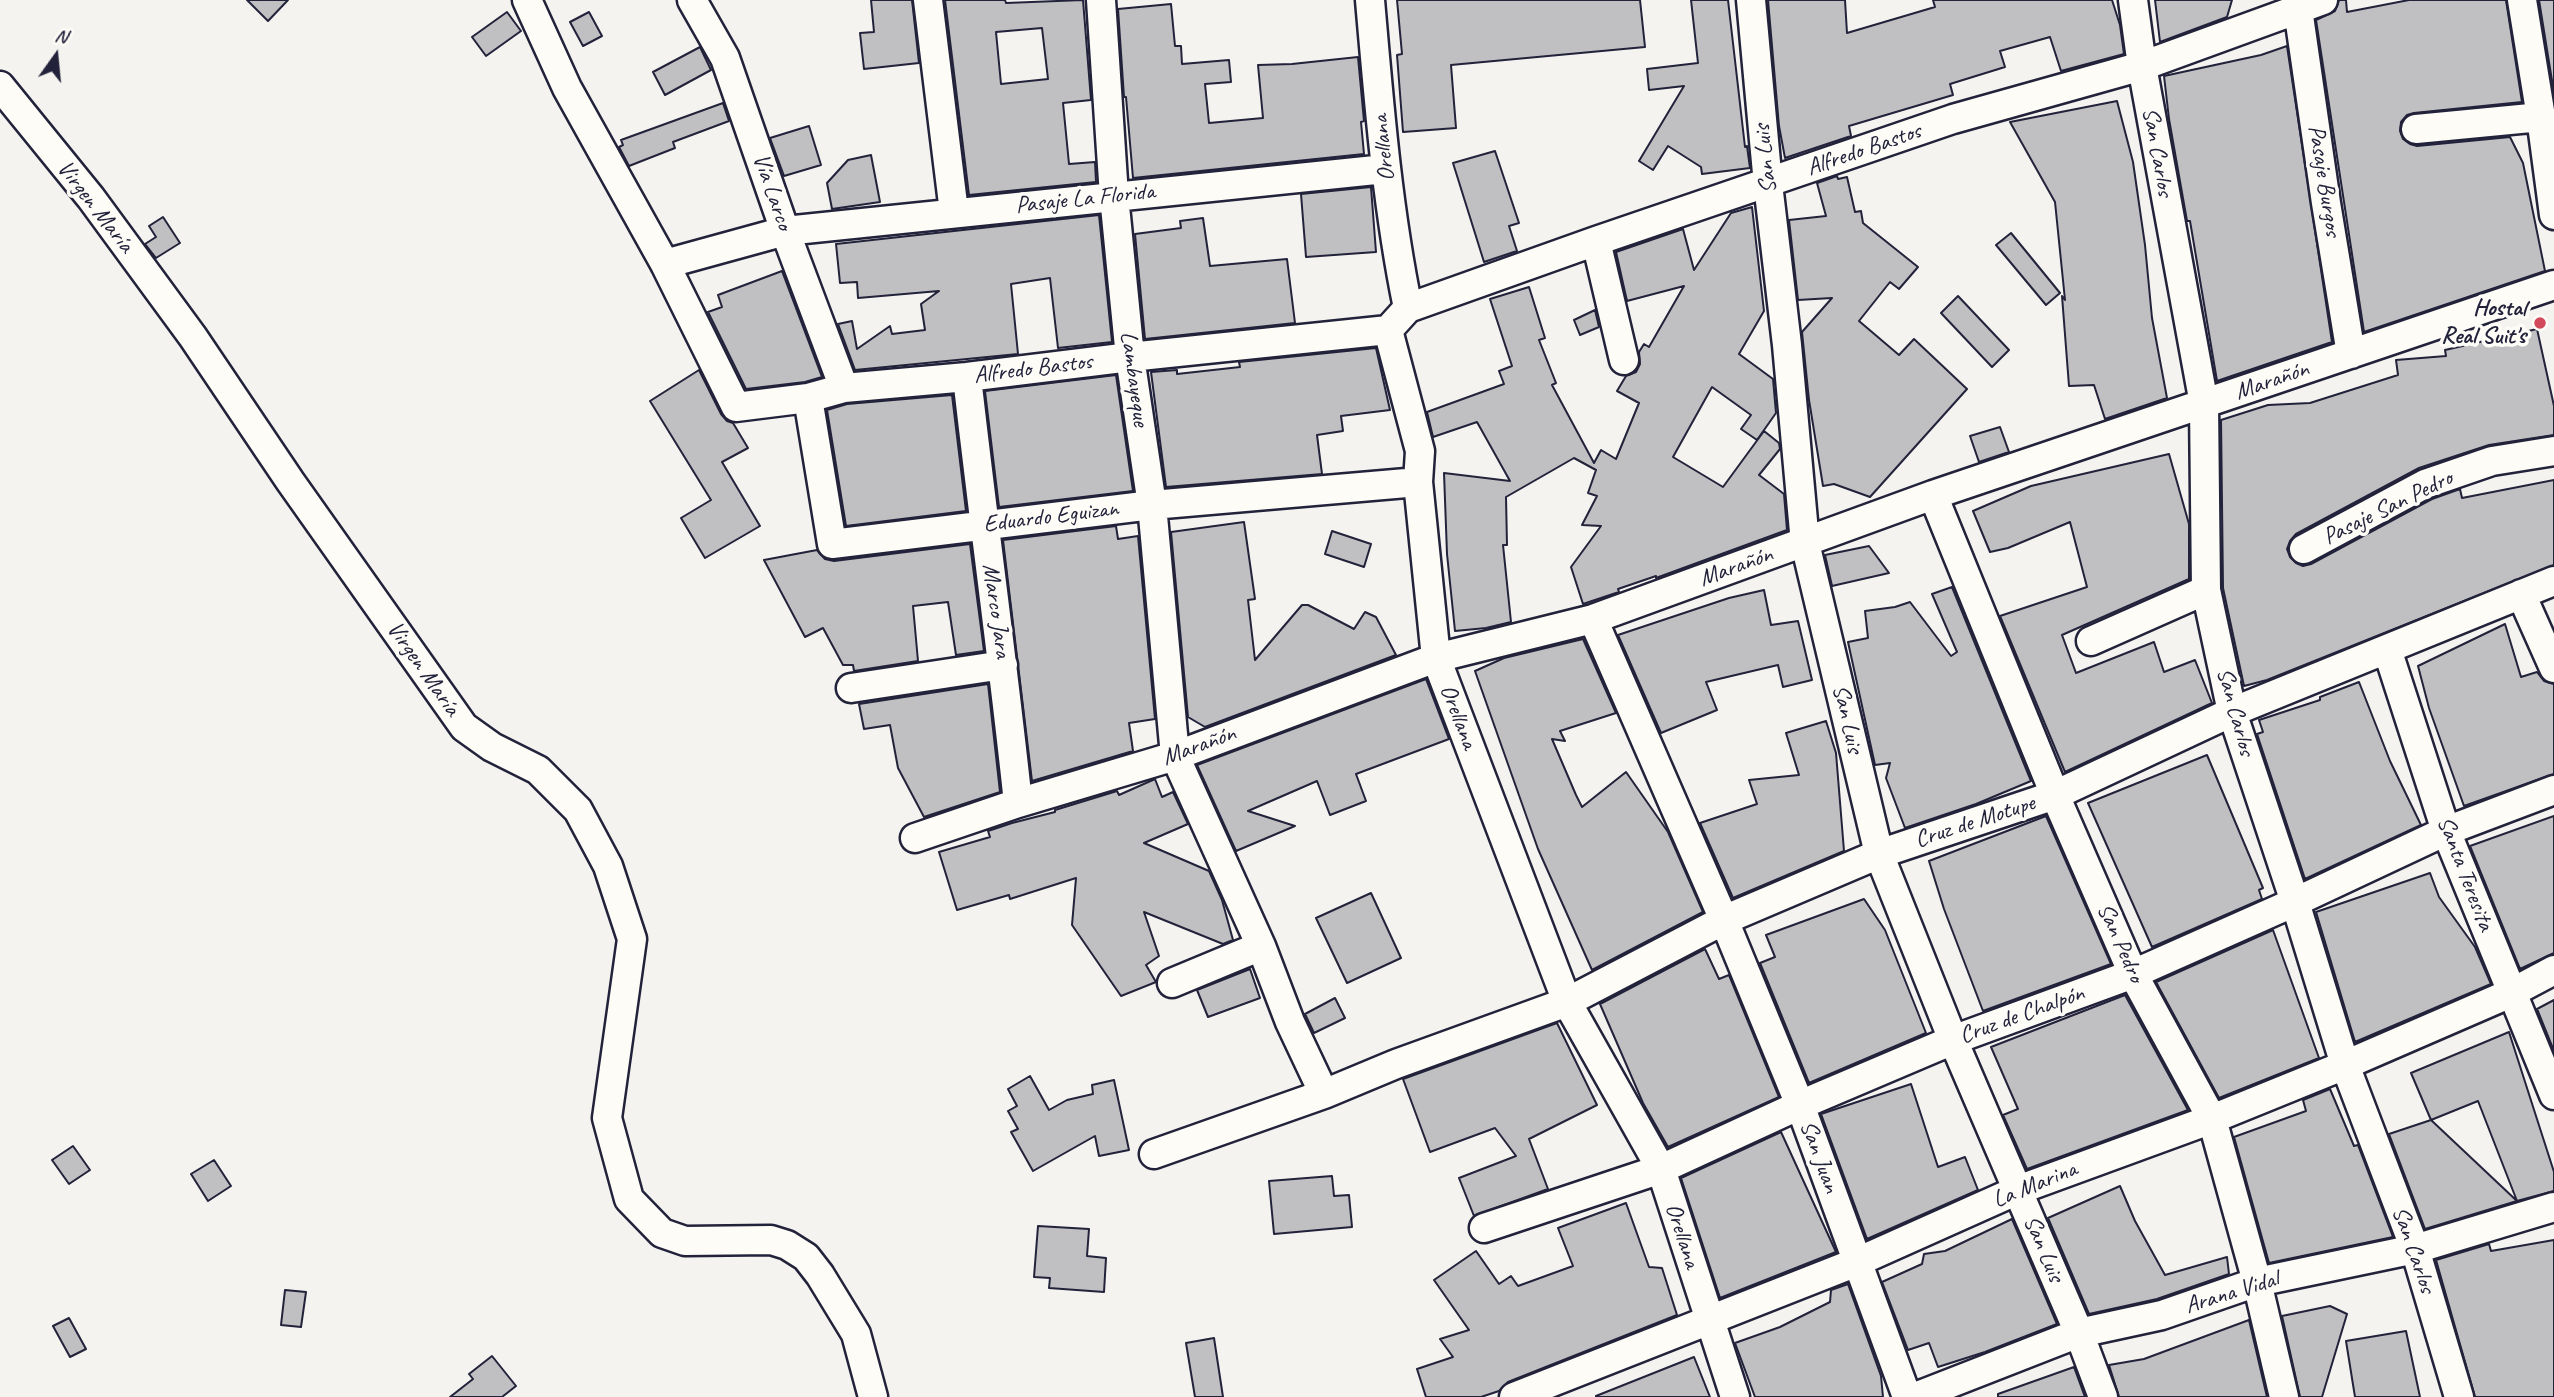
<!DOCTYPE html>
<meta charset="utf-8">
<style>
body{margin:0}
#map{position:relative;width:2554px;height:1397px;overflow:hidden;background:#f4f3ef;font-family:Caveat,sans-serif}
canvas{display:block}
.north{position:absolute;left:21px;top:21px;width:70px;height:70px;-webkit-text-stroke:5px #fdfcf7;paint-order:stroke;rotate:15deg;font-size:19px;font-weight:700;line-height:28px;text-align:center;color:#22223b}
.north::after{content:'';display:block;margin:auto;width:24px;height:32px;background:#22223b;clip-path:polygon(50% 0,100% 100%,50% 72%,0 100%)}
</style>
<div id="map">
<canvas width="2554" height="1397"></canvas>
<div class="north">N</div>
</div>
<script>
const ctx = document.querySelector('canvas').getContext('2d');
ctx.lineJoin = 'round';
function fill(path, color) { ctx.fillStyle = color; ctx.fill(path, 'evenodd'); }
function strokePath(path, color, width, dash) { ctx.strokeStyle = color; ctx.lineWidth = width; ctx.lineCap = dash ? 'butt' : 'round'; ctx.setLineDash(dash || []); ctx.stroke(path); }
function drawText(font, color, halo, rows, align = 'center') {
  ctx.font = font + ' Caveat,sans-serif'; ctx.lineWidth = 7; ctx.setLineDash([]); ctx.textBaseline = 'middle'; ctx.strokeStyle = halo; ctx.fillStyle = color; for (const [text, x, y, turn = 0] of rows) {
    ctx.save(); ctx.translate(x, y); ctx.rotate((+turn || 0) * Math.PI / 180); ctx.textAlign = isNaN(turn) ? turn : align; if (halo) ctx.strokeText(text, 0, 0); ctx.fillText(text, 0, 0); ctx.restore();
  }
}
const building = new Path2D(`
 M247,0H288L268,21Z
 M871,0H912L919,63L864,69L860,33L874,32Z
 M945,0H1005L1006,3L1083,0L1091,100L1063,103L1069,164L1095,162L1096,182L969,195ZM1042,28L1048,79L1001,84L996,32Z
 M1397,0H1640L1645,47L1451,65L1456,128L1403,132L1397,55L1402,54Z
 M1691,0H1728L1745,147L1747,146L1750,168L1702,174L1701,167L1668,146L1653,170L1639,161L1684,86L1649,90L1647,69L1698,63Z
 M1768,0H1845L1847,33L1935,7L1933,0H2112L2120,25L2124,54L2061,71L2050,37L2000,51L2005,67L1950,84L1953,95L1849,126L1851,136L1785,158L1779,126Z
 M2155,0H2232L2227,17L2160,42Z
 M2339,0H2346L2347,12L2409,0H2506L2522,102L2414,113L2407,115L2401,122L2400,131L2403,139L2410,144L2417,146L2510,137L2523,163L2545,271L2364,332L2316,20L2335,11Z
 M2539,0H2554V93Z
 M1171,4L1175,46H1181L1182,64L1229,60L1231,82L1205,84L1209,123L1263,118L1258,65L1292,64L1358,57L1364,121L1361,122L1364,154L1133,178L1126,97H1124L1118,9Z
 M507,12L521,31L486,56L472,37Z
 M589,12L602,36L583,46L570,22Z
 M2287,46L2332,342L2217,381L2190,221H2187L2169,119L2164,76L2261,55Z
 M700,47L711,70L665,95L653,72Z
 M2117,101L2133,162L2145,245L2152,318L2167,398L2105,419L2094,385L2069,386L2062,296L2065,300L2055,202L2010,122Z
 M723,103L729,121L673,142L675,148L629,166L619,147L623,145L621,140Z
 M809,126L821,165L784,176L770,138Z
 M1495,151L1519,223L1509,226L1517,251L1484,262L1453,163Z
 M871,155L880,202L832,209L827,183L848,160Z
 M1837,176L1838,179L1847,177L1855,212L1861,211L1863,223L1918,267L1899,289L1890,282L1859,321L1899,355L1914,339L1967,389L1870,497L1834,484L1823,486L1809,400L1802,332L1832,298L1798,300L1789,220L1826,216L1817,183Z
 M1371,187L1376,252L1306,257L1301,194Z
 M1752,207L1764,311L1739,354L1773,379L1776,413L1757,440L1741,429L1751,415L1712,387L1673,457L1723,487L1764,431L1779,443L1780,449L1759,475L1784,494L1787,530L1656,578V576L1618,589L1619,592L1583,604L1571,567L1601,526L1582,525L1597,496L1588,493L1596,470L1574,458L1506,497L1507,545H1503L1511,622L1486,628L1455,631L1447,554L1444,473L1510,481L1477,422L1433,437L1427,412L1504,384L1499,371L1512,366L1490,299L1529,287L1545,338L1539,340L1556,383L1552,385L1594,463L1601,450L1616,459L1639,403L1617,391L1626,376L1636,372L1640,364L1639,352L1644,344L1649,347L1684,286L1627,301L1616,252L1683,229L1694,270L1731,213Z
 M1099,215L1112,342L1058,348L1050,278L1011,284L1018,354L855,370L838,324L852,321L857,349L890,326L892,334L925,330L921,304L939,291L858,298L857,282L840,283L836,244Z
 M163,217L180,243L156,258L145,244L156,237L149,226Z
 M1203,218L1210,266L1287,259L1295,323L1145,339L1135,234L1181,228L1180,221Z
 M2011,233L2060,293L2046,305L1996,245Z
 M782,271L822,377L805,382L746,389L708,312L722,307L718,295Z
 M1958,296L2009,350L1992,367L1941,313Z
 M1595,310L1599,327L1580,335L1574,320Z
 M2537,329L2554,406V435L2489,445L2419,468L2296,534L2290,541L2287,549L2290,557L2296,563L2303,566L2311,564L2432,499L2460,489L2462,498L2554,480V565L2267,680L2244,686L2223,588L2221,420L2268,405L2310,403L2398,375L2396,360L2446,356L2445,350Z
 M1376,348L1390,410L1341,416L1343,431L1317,435L1322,474L1166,487L1151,372L1177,370V374L1240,367L1239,362Z
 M699,370L721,414L727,421L733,423L748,448L722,462L760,526L705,558L681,518L711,500L650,401Z
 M1116,375L1133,491L999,507L985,391Z
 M952,395L966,511L846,526L827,410L847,404Z
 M2000,427L2009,452L1979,462L1970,436Z
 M2169,454L2189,524V579L2062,635L2076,673L2154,642L2164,672L2195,660L2212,703L2065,772L2000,616L2087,587L2070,522L2008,548L1990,552L1973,511L2031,486Z
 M1244,522L1255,599L1248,600L1255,660L1302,605H1308L1354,629L1365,612L1376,617L1396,655L1205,727L1188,717L1171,532Z
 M1116,526L1118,539L1138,536L1155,719L1129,723L1133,751L1032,781L1003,540Z
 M1332,531L1371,544L1364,567L1325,554Z
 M970,544L984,651L956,655L948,602L913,606L918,661L854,671L853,665H843L823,628L805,637L764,560L817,550L825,559L834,561Z
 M1869,546L1889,573L1832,586L1825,555Z
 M1952,587L2031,781L1976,804L1905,828L1886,778L1890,763L1875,765L1848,642L1868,638L1865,611L1895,607L1910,602L1951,656L1957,652L1932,594Z
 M1764,590L1771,625L1798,621L1812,680L1783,687L1778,665L1706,682L1717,710L1661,733L1618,635L1729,598Z
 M2505,624L2521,677L2537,672L2544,681L2554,684V774L2464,806L2429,708L2418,666Z
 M1583,639L1616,713L1560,731L1565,741L1552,739L1576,795L1582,807L1626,772L1668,832L1703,912L1592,970L1538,849L1475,671L1504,658Z
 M1426,679L1449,739L1356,774L1366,801L1330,815L1317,781L1248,811L1295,826L1236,851L1197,765Z
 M2359,682L2390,761L2421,825L2305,879L2257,734L2263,732L2259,720L2320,700V697Z
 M988,684L1000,792L924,817L898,768L890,725L864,729L859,704Z
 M1826,721L1836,753L1844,851L1733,898L1700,823L1757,804L1749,780L1799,775L1786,733Z
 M2207,755L2263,888L2259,890L2262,899L2152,947L2088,803Z
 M1155,779L1162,797L1173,792L1188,824L1144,843L1209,871L1222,900L1233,940L1223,944L1144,912L1159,956L1146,965L1156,982L1121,996L1072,925L1076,878L1010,899L1009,895L957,910L939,852L990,837L988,831L1012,823L1055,812V810L1117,791L1119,795Z
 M2046,816L2111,964L1983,1011L1944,909L1929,861Z
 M2554,816V953L2520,969L2470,846Z
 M2430,873L2439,897L2475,947L2491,984L2355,1042L2316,912Z
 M1371,893L1401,958L1347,983L1316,918Z
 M1864,899L1885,930L1926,1033L1809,1083L1760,963L1775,957L1766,935Z
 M2273,930L2319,1058L2219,1098L2156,982Z
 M1705,949L1719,979L1729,975L1779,1097L1668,1147L1643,1103L1600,1004Z
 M1250,969L1260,998L1208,1017L1197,990Z
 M2125,995L2188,1110L2027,1169L2003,1115L2018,1109L1991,1047Z
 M1335,998L1345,1018L1314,1033L1305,1014Z
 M2554,1000V1051L2537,1009Z
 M1557,1023L1597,1105L1529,1139L1548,1189L1474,1216L1459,1178L1516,1156L1495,1128L1430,1152L1403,1079Z
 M2509,1032L2554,1172V1191L2517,1201L2478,1101L2431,1120L2411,1073Z
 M1030,1076L1049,1110L1067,1100L1093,1094L1092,1085L1114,1080L1129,1150L1099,1156L1095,1136L1033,1171L1011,1132L1018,1129L1008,1111L1017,1106L1008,1089Z
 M1911,1084L1938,1167L1965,1157L1978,1190L1867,1239L1821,1114Z
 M2330,1089L2354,1146L2358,1145L2393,1237L2269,1263L2234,1137L2306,1111L2303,1100Z
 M2431,1120L2517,1201L2425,1229L2389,1134Z
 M1781,1132L1836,1252L1720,1298L1681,1178Z
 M73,1146L90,1170L69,1184L52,1160Z
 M214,1160L231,1186L208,1201L191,1174Z
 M1332,1176L1334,1196L1349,1195L1352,1227L1274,1234L1269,1181Z
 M2120,1186L2135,1221L2165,1275L2227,1257L2229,1274L2157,1299L2089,1314L2048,1218Z
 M1626,1203L1649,1267L1662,1268L1677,1315L1508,1382L1499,1391L1481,1397H1426L1417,1369L1453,1357L1440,1339L1469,1330L1434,1280L1476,1251L1499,1284L1511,1276L1518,1286L1573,1266L1558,1228Z
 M2012,1219L2057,1324L1985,1352L1938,1367L1929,1343L1908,1350L1882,1282L1922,1264L1924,1254L1945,1251Z
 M1038,1226L1089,1229L1087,1256L1106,1258L1104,1292L1049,1288L1050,1278L1034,1277Z
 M2554,1240V1397H2475L2436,1260L2489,1244L2491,1251Z
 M1848,1284L1881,1376L1883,1397H1755L1735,1343L1780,1327L1830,1302L1831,1290Z
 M285,1290L306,1292L301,1327L281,1325Z
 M2330,1306L2347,1314L2322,1397H2300L2282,1316Z
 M69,1318L86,1349L70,1357L53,1326Z
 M2249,1320L2267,1397H2119L2109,1365L2144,1359Z
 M2406,1331L2420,1397H2355L2346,1341Z
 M1214,1338L1223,1397H1195L1186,1343Z
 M492,1356L516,1386L502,1397H450L473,1379L469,1374Z
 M1694,1357L1710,1397H1596V1396Z
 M2074,1367L2085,1397H1998V1394Z`);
const minor = new Path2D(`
 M527,0L567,88L665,264L736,407L808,398L844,388L967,377L1130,357L1388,330
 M692,0L725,58L785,231L844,388
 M928,0L954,212
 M1101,0L1114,196L1130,357L1152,505L1175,756L1261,946L1290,1022L1324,1094L1396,1064L1567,1002L1724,920L1879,854L2055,795L2232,712L2554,581
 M1370,0C1379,103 1387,206 1408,308
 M1751,0L1768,184L1787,345L1805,543L1879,854L1953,1040L2079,1333L2103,1397
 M2133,0L2142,66L2204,404L2206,590L2232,712L2295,902L2345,1065L2415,1249L2459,1397
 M2522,0L2541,117L2554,215
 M2298,9L2326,203L2351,354
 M0,86L91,198L193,337L290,481L464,727L492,747L538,770L578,810L608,866L632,939L607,1118L629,1199L662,1233L685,1241L771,1240L787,1245L806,1257L820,1275L856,1334L873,1397
 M2416,129L2541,117
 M1596,241L1624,360
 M665,264L785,231L1385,169
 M967,377C983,519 1003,661 1018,803
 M808,398L832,544L1152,505L1418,482
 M1933,495L2055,795L2133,974L2212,1119L2257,1282L2284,1397
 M2304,549L2425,484L2492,461L2554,451
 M2521,594L2554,668
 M1593,619L1724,920L1800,1105L1907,1397
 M2091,641L2206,590
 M2387,649L2446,831L2554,1095
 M851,688L1003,665
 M915,838L1018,803L1175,756L1436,658L1593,619L1933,495L2554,285
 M1172,983L1261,946
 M1154,1154L1324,1094
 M1484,1228L1661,1169L1800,1105L1953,1040L2133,974L2295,902L2446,831L2554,790
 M1514,1397L1857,1262L2018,1190L2212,1119L2345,1065L2511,993L2554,970
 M1735,1397L1661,1169L1567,1002L1436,658L1418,482L1420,451L1388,330L1408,308L1596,241L1953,119L2142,66L2323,0
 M1915,1397L2079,1333L2162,1315L2257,1282L2415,1249L2554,1207`);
const markers = [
 [2540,323,7,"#d1495b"]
];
const streetNames = [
 ["Orellana",1384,148,-96],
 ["Alfredo Bastos",1864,150,-19],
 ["San Carlos",2157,152,80],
 ["San Luis",1766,159,-96],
 ["Pasaje Burgos",2324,181,81],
 ["Vía Larco",772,192,71],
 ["Pasaje La Florida",1085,199,-6],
 ["Virgen María",95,207,52],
 ["Alfredo Bastos",1033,369,-7],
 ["Lambayeque",1134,379,82],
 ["Marañón",2272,381,-19],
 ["Pasaje San Pedro",2388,508,-26],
 ["Eduardo Eguizan",1051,517,-7],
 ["Marañón",1736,567,-20],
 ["Marco Jara",996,611,82],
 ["Virgen María",423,669,55],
 ["San Carlos",2235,712,75],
 ["Orellana",1458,717,69],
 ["San Luis",1847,719,77],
 ["Marañón",1199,746,-20],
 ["Cruz de Motupe",1975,822,-18],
 ["Santa Teresita",2465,874,69],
 ["San Pedro",2120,943,66],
 ["Cruz de Chalpón",2022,1015,-20],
 ["San Juan",1819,1157,70],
 ["La Marina",2035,1185,-22],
 ["Orellana",1682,1236,72],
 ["San Luis",2043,1249,67],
 ["San Carlos",2413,1250,71],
 ["Arana Vidal",2232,1293,-17]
];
const poiNames = [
 ["Hostal",2526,309],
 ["Real Suit's",2526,337]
];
fill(building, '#c0bfc2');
strokePath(building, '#22223b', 2);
strokePath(minor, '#22223b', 33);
strokePath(minor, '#fdfcf7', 28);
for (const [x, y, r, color] of markers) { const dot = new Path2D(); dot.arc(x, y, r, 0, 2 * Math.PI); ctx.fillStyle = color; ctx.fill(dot); strokePath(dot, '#fdfcf7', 2.5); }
drawText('24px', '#22223b', '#fdfcf7', streetNames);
drawText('bold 24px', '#22223b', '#fdfcf7', poiNames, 'right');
</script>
